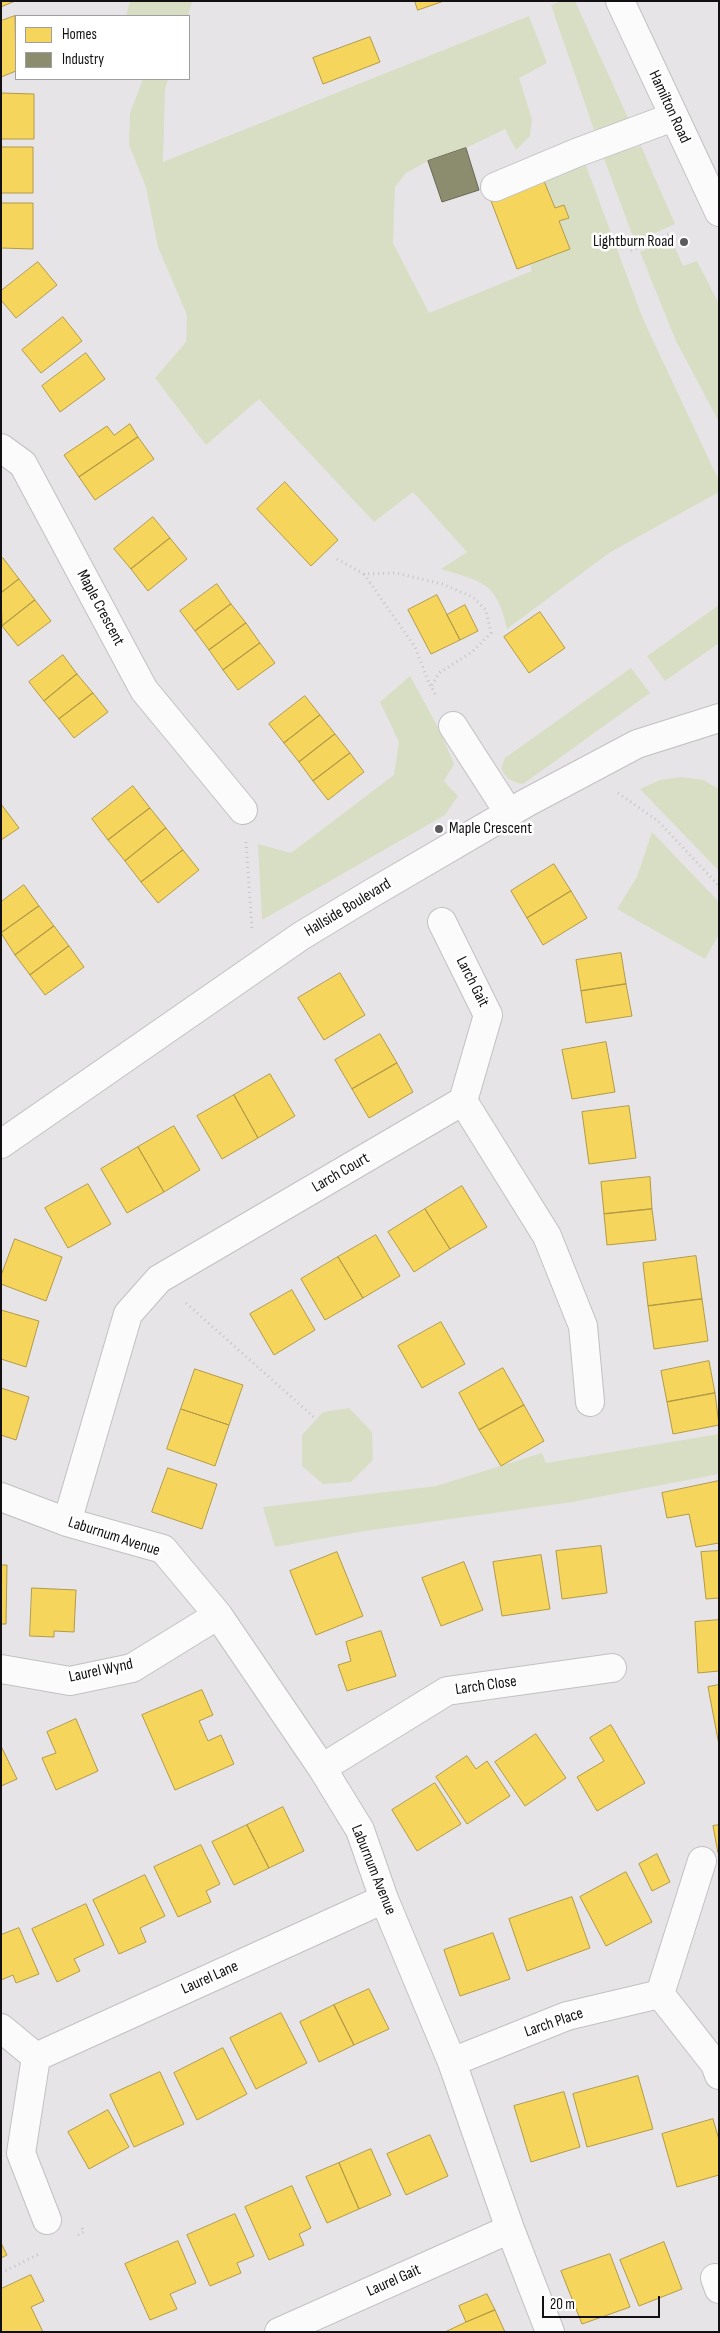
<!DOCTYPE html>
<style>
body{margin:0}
#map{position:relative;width:720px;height:2333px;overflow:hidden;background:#e7e4e7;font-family:"Sofia Sans Condensed",sans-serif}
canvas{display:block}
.frame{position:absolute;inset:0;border:2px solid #121012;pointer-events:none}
.legend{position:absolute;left:15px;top:15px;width:175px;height:65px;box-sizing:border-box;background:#fff;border:1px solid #a09fa0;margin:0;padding:6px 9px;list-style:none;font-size:15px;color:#121012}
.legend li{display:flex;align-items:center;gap:10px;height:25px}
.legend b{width:25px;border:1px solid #a09fa0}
.scale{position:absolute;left:542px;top:2296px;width:118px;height:22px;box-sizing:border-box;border:2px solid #121012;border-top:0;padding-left:6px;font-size:15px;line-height:18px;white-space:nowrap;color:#121012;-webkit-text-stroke:4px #fff;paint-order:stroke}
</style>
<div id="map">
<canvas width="720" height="2333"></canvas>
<div class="frame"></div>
<ul class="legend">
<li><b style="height:14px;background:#f6d55c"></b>Homes</li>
<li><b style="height:14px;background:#8c8c6e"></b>Industry</li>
</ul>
<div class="scale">20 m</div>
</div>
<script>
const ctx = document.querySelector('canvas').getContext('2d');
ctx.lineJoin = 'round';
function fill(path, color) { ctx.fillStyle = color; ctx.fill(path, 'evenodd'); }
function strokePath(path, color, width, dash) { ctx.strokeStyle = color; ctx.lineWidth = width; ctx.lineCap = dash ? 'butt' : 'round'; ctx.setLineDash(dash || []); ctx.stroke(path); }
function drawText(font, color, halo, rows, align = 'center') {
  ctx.font = font + ' "Sofia Sans Condensed",sans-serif'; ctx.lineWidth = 5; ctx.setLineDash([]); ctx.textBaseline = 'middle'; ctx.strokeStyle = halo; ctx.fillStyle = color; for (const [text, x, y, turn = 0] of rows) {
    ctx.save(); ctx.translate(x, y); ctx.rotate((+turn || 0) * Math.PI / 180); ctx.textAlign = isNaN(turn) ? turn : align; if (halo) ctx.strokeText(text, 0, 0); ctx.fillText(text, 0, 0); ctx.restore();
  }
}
const green = new Path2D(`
 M130,1H192L188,16H126Z
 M562,1H575L629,120L594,130L551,5Z
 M529,16L547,63L519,78L532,119L530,136L516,150L505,129L466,148L428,161L406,173L395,187L393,243L429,313L532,271L530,265L570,249L559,221L568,218L564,205L555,208L544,181L585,163L643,319L719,481V492L609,553L507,629C497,582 483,582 441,569L467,552L413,492L374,522L259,399L206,445L155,378L186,342L187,315L158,247L146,187L129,145L130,113L143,79H168L165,90L163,162Z
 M641,146L675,224L635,242L603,156Z
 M671,238L683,266L697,261L719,304V422L676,341L640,252Z
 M719,605V643L665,681L647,656Z
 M631,668L650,693L523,784C512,782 506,779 501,768L505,758Z
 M410,676L439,729L454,764L444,781L458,796L445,815L262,920L258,844L291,853L394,775L399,742L380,702Z
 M681,777L703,780L719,789V871L640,789L660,780Z
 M652,832L719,902V934L705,959L617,909L637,877Z
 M349,1408L372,1432L373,1460L351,1482L323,1484L302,1466V1435L323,1412Z
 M719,1434V1474L572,1502L365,1531L275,1547L263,1507L436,1486L542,1453L546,1463Z`);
const homes = new Path2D(`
 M1,1H15L1,7Z
 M415,1H444L418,10Z
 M15,16L16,71L1,77V21Z
 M370,37L380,62L323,84L313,58Z
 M1,93L34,94V139H1Z
 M1,147H33V193H1Z
 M544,181L555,208L564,205L569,218L559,221L570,249L517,269L491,201Z
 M1,203H33V249L1,248Z
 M38,262L57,285L16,318L1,300V291Z
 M63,317L82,341L41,373L22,350Z
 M86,353L105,379L60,412L42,386Z
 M130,424L138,437L79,477L64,455L107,426L114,435Z
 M138,437L154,459L95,500L79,477Z
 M285,482L338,540L311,566L257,509Z
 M153,517L170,538L131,569L114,549Z
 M170,538L187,559L148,591L131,569Z
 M3,558L19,579L1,593V560Z
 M19,579L35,600L2,626L1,593Z
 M217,584L231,604L195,631L180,611Z
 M437,595L460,640L431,654L408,610Z
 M35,600L51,621L18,646L2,626Z
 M231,604L246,623L209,650L195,631Z
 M465,605L478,631L460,640L447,615Z
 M540,612L565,648L529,673L504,637Z
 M246,623L260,643L223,670L209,650Z
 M260,643L275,663L238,690L223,670Z
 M63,655L77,674L44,701L29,682Z
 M77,674L93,693L59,719L44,701Z
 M93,693L108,712L74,738L59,719Z
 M305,696L320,715L284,743L269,724Z
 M320,715L335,734L299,762L284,743Z
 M335,734L350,753L313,781L299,762Z
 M350,753L364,772L328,800L313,781Z
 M133,786L150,808L108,840L92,819Z
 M1,804L19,828L1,840Z
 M150,808L166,828L125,861L108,840Z
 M166,828L183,850L141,882L125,861Z
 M183,850L199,870L158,903L141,882Z
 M554,864L571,891L527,918L511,891Z
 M24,885L39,906L1,933V902Z
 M571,891L587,918L543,945L527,918Z
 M39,906L54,926L15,955L1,933Z
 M54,926L69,946L30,975L15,955Z
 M69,946L84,967L45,995L30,975Z
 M621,953L626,984L581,991L576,960Z
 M340,973L365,1015L324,1040L298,998Z
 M626,984L632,1016L586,1023L581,991Z
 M380,1034L397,1063L352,1089L335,1060Z
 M606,1042L615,1092L572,1099L562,1050Z
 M397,1063L413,1092L369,1118L352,1089Z
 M270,1074L295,1116L258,1138L234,1095Z
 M234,1095L258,1138L222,1159L197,1116Z
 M629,1106L636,1158L589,1164L582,1112Z
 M174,1126L200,1170L164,1192L138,1147Z
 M138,1147L164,1192L127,1213L101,1169Z
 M650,1177L652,1209L604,1214L601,1182Z
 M88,1184L111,1224L68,1248L45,1208Z
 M462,1186L487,1227L450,1249L425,1209Z
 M425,1209L450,1249L414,1272L388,1232Z
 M652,1209L656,1240L607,1245L604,1214Z
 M376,1235L400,1276L363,1298L338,1257Z
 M15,1239L62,1257L46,1301L1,1284V1276Z
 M696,1256L702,1299L648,1306L643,1263Z
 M338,1257L363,1298L325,1320L301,1279Z
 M292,1290L315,1330L274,1355L250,1314Z
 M702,1299L708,1341L654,1349L648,1306Z
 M1,1310L39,1321L26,1367L1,1359Z
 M441,1322L465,1364L422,1388L398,1346Z
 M709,1361L715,1393L667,1402L661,1371Z
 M503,1368L524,1405L479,1430L459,1393Z
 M195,1369L243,1385L229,1425L181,1409Z
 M1,1388L29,1397L16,1440L1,1435Z
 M715,1393L719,1425L673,1434L667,1402Z
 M524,1405L544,1441L501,1466L479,1430Z
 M181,1409L229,1425L215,1466L167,1449Z
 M168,1468L217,1484L202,1529L152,1512Z
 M719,1481V1543L696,1547L689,1514L667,1518L662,1493Z
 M601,1546L607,1593L562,1599L556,1551Z
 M719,1551V1598L706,1599L701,1552Z
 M337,1552L363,1616L316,1635L290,1571Z
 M541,1555L550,1609L502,1616L493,1562Z
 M464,1562L483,1610L441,1626L422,1578Z
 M1,1565H7L6,1624H1Z
 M32,1588L76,1590L74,1632L54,1631V1637L30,1636Z
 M719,1620V1671L698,1673L695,1622Z
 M381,1631L396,1676L347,1691L338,1665L351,1661L346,1642Z
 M719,1685V1745L708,1687Z
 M202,1690L213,1715L199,1721L208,1741L221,1735L234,1764L175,1790L142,1715Z
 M76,1719L98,1771L56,1790L42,1758L56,1753L47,1732Z
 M611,1725L645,1783L597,1811L577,1777L604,1761L590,1738Z
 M536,1734L566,1778L525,1806L495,1762Z
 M1,1746L17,1779L1,1786Z
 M467,1756L476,1769L487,1761L510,1796L467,1824L436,1777Z
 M435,1783L461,1824L417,1851L392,1810Z
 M283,1807L304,1851L269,1868L247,1825Z
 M247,1825L269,1868L234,1885L212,1842Z
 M719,1825V1852L718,1853L713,1826Z
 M201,1845L220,1884L206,1891L211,1902L178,1917L154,1867Z
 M657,1854L670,1882L652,1891L639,1864Z
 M626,1872L652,1922L606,1946L580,1897Z
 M145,1875L165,1916L140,1928L146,1942L119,1954L93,1900Z
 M572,1897L590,1948L527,1971L509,1919Z
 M86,1904L104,1945L74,1959L80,1971L57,1982L32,1929Z
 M19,1928L39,1974L16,1983L13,1975L1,1980V1935Z
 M493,1933L510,1979L460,1996L444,1950Z
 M369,1989L389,2029L354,2045L334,2005Z
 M334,2005L354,2045L319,2062L300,2022Z
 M281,2013L307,2063L256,2089L230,2038Z
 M223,2048L247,2094L197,2120L174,2073Z
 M160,2072L184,2124L134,2147L110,2095Z
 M638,2076L653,2129L587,2147L573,2094Z
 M564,2092L580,2147L531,2162L514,2106Z
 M108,2110L129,2147L89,2169L68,2132Z
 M713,2119L719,2140V2175L677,2187L662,2134Z
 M430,2135L448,2176L406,2195L387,2154Z
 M371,2149L391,2195L359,2209L339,2163Z
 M339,2163L359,2209L327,2223L306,2177Z
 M292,2186L311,2228L299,2234L304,2245L269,2260L245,2207Z
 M235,2214L254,2256L237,2263L241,2273L210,2286L187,2235Z
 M178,2241L196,2283L170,2294L177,2309L150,2320L125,2264Z
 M664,2242L682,2289L639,2306L620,2260Z
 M1,2243L7,2255L1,2258Z
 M610,2254L630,2307L582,2324L561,2271Z
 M31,2275L44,2301L31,2307L43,2332H1V2289Z
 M487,2294L495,2310L466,2322L459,2306Z
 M495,2310L505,2332H445L466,2322Z`);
const industry = new Path2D(`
 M466,148L479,190L442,202L428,161Z`);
const path = new Path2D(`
 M631,251L671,233
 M337,559L364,574L396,573L442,584L473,597L486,610L491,633L472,652L439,673L431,686L436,696
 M364,574L415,647L430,686
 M618,793L658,821L719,886
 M246,842L252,928
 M186,1303L316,1419
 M78,2235L84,2232L81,2226
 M1,2273L39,2254`);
const minor = new Path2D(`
 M495,187L576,153L673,117
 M1,448L23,464L144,690L243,810
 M453,726L509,813
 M442,922L488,1015L463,1101
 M1,1144L301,936L372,893L526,803L637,744L719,718
 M1,1497L67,1522L163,1549L218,1615L322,1768L360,1830L384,1899L452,2062L510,2229L550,2332
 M67,1522L128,1314L159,1279L463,1101L547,1236L583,1326L590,1402
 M1,1669L70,1681L132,1668L218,1615
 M322,1768L447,1691L612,1668
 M702,1861L660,1994L715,2064L719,2075
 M1,2028L36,2057L21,2153L47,2220
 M36,2057L384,1899
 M452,2062L567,2016L660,1994
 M715,2278L719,2289
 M279,2332L510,2229`);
const major = new Path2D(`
 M620,1L719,212`);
const markers = [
 [684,242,5,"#5d5a5d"],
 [439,829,5,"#5d5a5d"]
];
const streetNames = [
 ["Hamilton Road",669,107,65],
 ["Maple Crescent",100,608,62],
 ["Hallside Boulevard",348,908,-31],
 ["Larch Gait",472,982,63],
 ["Larch Court",341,1173,-30],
 ["Laburnum Avenue",114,1537,18],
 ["Laurel Wynd",101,1671,-12],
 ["Larch Close",486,1686,-8],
 ["Laburnum Avenue",373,1870,68],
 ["Laurel Lane",210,1978,-24],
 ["Larch Place",554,2023,-19],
 ["Laurel Gait",394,2281,-24]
];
const poiNames = [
 ["Lightburn Road",674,242],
 ["Maple Crescent",449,829,"left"]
];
fill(green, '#d8dec4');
fill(homes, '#f6d55c');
strokePath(homes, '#b29a46', 1);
fill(industry, '#8c8c6e');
strokePath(industry, '#676752', 1);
strokePath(minor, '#c2c0c2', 30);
strokePath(major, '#c2c0c2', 30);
strokePath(path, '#c6c4c6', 3, [1, 4]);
strokePath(minor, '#fbfbfb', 28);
strokePath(major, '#fbfbfb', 28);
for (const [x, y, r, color] of markers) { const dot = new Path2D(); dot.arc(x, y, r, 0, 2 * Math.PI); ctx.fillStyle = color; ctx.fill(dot); strokePath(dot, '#fff', 2); }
drawText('16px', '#121012', '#fff', streetNames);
drawText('16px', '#121012', '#fff', poiNames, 'right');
</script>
